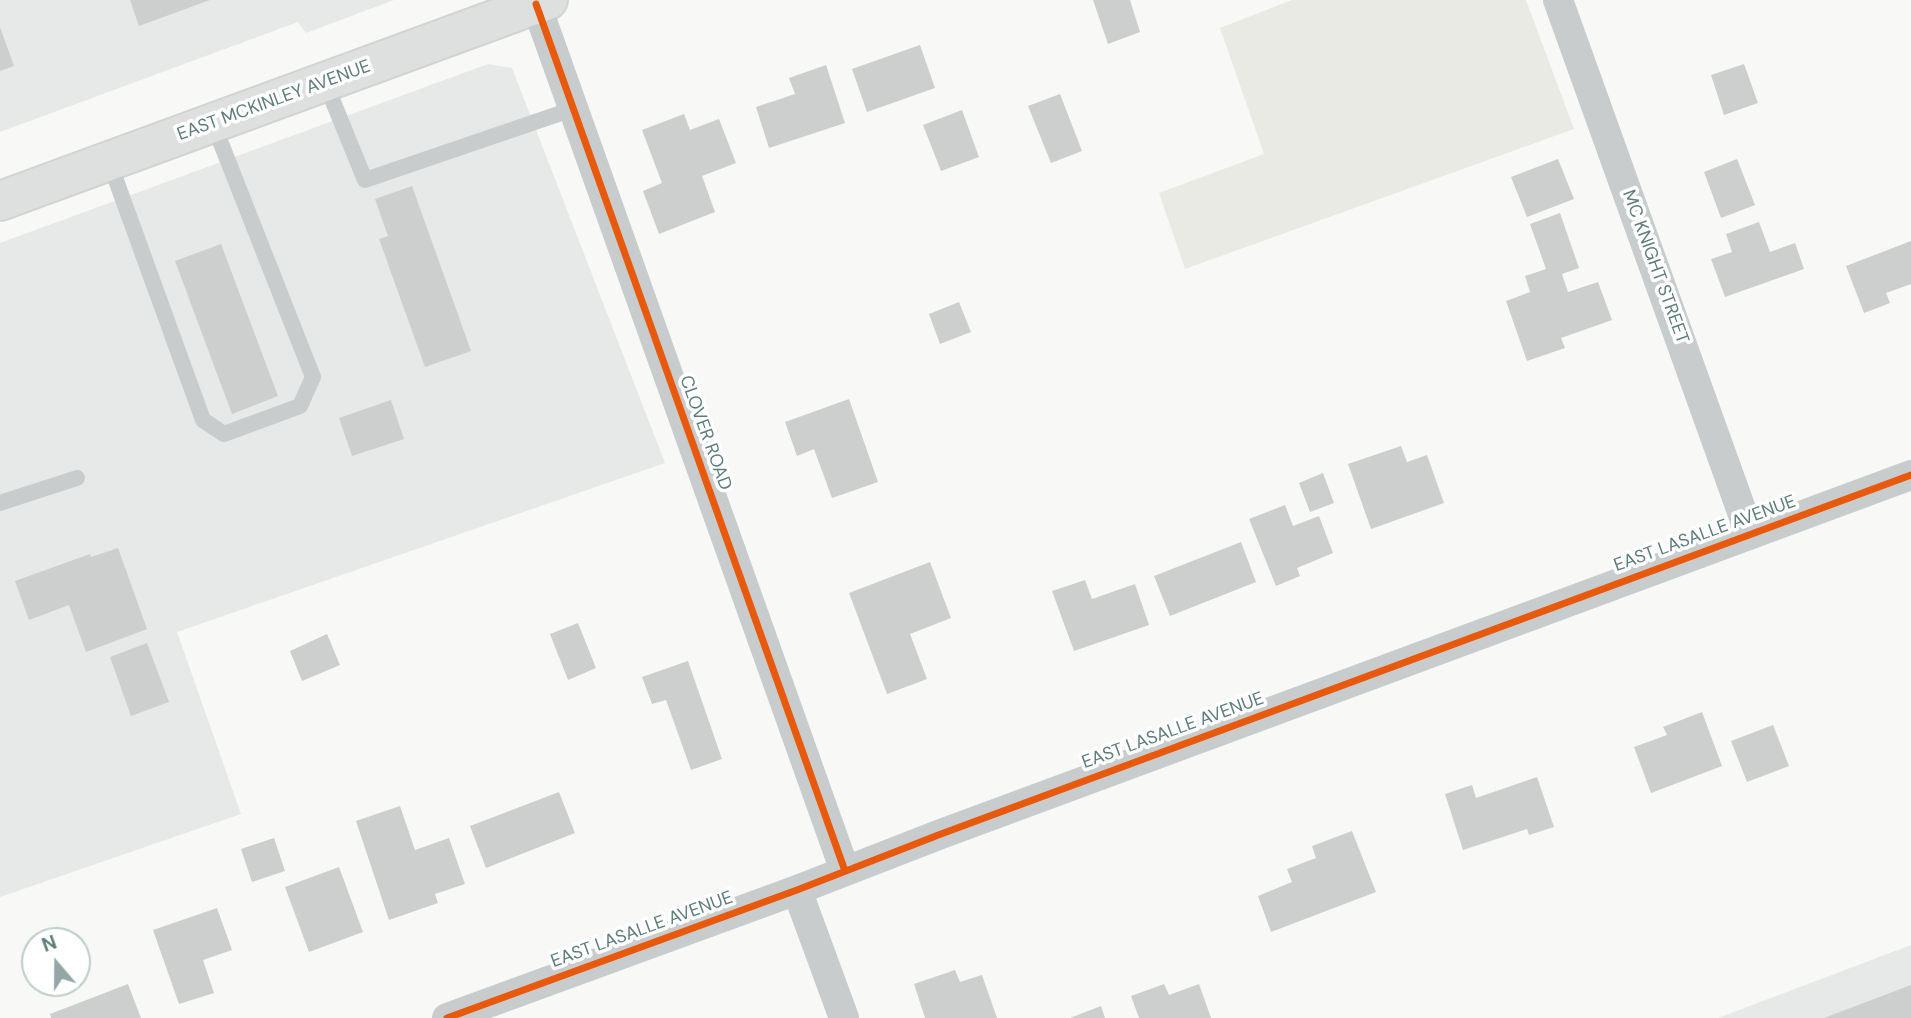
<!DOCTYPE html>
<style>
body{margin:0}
#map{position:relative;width:1911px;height:1018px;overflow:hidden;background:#f8f8f7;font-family:"DM Sans",sans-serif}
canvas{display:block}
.north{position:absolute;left:21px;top:927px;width:70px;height:70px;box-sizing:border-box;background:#fff;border:2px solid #bfcbca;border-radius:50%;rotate:340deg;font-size:19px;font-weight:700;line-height:28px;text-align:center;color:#5e7c7b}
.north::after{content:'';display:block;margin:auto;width:24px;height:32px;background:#94a7a6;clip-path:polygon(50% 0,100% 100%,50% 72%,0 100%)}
</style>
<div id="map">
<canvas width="1911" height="1018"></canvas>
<div class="north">N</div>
</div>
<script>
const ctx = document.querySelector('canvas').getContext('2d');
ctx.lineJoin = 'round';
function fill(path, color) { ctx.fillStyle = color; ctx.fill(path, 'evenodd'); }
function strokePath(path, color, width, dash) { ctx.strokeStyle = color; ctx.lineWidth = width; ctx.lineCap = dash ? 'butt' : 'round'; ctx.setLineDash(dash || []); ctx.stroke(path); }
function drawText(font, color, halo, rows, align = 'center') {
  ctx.font = font + ' "DM Sans",sans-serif'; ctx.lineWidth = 7; ctx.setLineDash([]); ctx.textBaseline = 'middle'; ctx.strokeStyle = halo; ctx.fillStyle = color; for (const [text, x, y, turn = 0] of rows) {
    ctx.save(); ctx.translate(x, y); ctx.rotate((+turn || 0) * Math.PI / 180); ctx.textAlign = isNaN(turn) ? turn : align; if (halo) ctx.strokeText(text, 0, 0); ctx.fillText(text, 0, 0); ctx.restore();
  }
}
const built = new Path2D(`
 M0,0H394L306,33L298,22L0,132Z
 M488,64L512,68L665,463L177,632L241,814L0,897V243Z
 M1911,945V1018H1718Z`);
const green = new Path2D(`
 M1292,0H1526L1574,129L1185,269L1159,193L1264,154L1220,28Z`);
const building = new Path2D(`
 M130,0H210L139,26Z
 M1093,0H1130L1140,32L1108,44Z
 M0,27L14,66L0,71Z
 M920,45L935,88L867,112L852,69Z
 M1744,64L1758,103L1724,115L1711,75Z
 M826,65L845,123L769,148L756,107L795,94L789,78Z
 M1060,94L1082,151L1051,163L1028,106Z
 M962,110L979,157L941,171L923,125Z
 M684,114L690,130L719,119L736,163L702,176L715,212L659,234L643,191L662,183L642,130Z
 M1558,159L1574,199L1527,217L1511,177Z
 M1737,159L1755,205L1721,218L1704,172Z
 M412,186L471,351L425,367L379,239L388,236L375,199Z
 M1560,213L1579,268L1562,274L1568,292L1598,282L1612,320L1561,338L1565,348L1527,361L1506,301L1530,292L1525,276L1546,269L1530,224Z
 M1759,222L1770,252L1795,243L1804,269L1725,297L1711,259L1732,252L1726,234Z
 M1911,241V284L1886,293L1890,303L1864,313L1846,266Z
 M221,244L278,396L232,414L175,261Z
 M959,302L971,332L940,344L929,314Z
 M849,399L878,482L832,498L814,449L797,456L785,422Z
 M391,400L404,439L352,456L339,418Z
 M1401,446L1407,462L1427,455L1444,503L1371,529L1348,464Z
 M1323,473L1334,503L1310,512L1299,483Z
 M1285,505L1293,526L1319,516L1333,553L1297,568L1300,576L1276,586L1249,519Z
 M1241,542L1256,582L1170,616L1154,576Z
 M118,548L147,629L86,652L69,605L29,620L15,581L90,554L91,557Z
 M930,562L951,618L910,634L927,679L887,694L849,593Z
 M1085,580L1092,599L1135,584L1149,625L1074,651L1052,591Z
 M578,623L596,668L568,680L550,634Z
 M327,634L340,665L302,681L290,651Z
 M147,643L169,702L131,716L110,657Z
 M688,661L722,759L691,770L666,700L652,704L642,677Z
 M1702,712L1722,766L1651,793L1634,747L1667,735L1663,727Z
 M1773,725L1789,766L1747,782L1731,741Z
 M1537,777L1554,827L1529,835L1527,829L1463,850L1445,794L1472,785L1476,798Z
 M559,792L575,833L486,868L470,826Z
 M400,806L415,850L449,838L465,884L435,894L438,903L389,920L356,821Z
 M1352,831L1376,892L1271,932L1258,896L1292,882L1287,869L1316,858L1312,846Z
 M274,838L285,871L252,882L241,849Z
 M339,867L363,932L309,952L285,887Z
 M217,908L232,950L203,960L214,993L179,1004L153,930Z
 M955,970L960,982L982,975L997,1018H925L914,984Z
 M128,984L141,1018H51L50,1014Z
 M1164,984L1169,995L1199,984L1211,1018H1139L1131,996Z
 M1911,985V1018H1824Z
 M1101,1006L1105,1018H1070Z`);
const service = new Path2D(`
 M325,82L365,180L573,109
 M109,161L203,420L224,434L300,406L313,377L213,123
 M0,503L77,478`);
const minor = new Path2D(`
 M1558,0L1750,534
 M536,4L845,871
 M797,890L844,1018
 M447,1018L797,890L941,834L1911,475`);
const primary = new Path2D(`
 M0,201L548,0`);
const cycleway = new Path2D(`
 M536,4L845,871
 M447,1018L797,890L941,834L1911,475`);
const streetNames = [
 ["EAST MCKINLEY AVENUE",274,101,-20],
 ["MC KNIGHT STREET",1655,267,70],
 ["CLOVER ROAD",705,433,70],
 ["EAST LASALLE AVENUE",1705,534,-20],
 ["EAST LASALLE AVENUE",1173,731,-20],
 ["EAST LASALLE AVENUE",642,930,-20]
];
fill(built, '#e6e9e7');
fill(green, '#e9eae4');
fill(building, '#cccfce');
strokePath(primary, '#d2d4d3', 42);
strokePath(service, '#c8cccc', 16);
strokePath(minor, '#c8cccc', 30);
strokePath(primary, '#dedfdf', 38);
strokePath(cycleway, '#e8590c', 7);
drawText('18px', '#5e7c7b', '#fff', streetNames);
</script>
